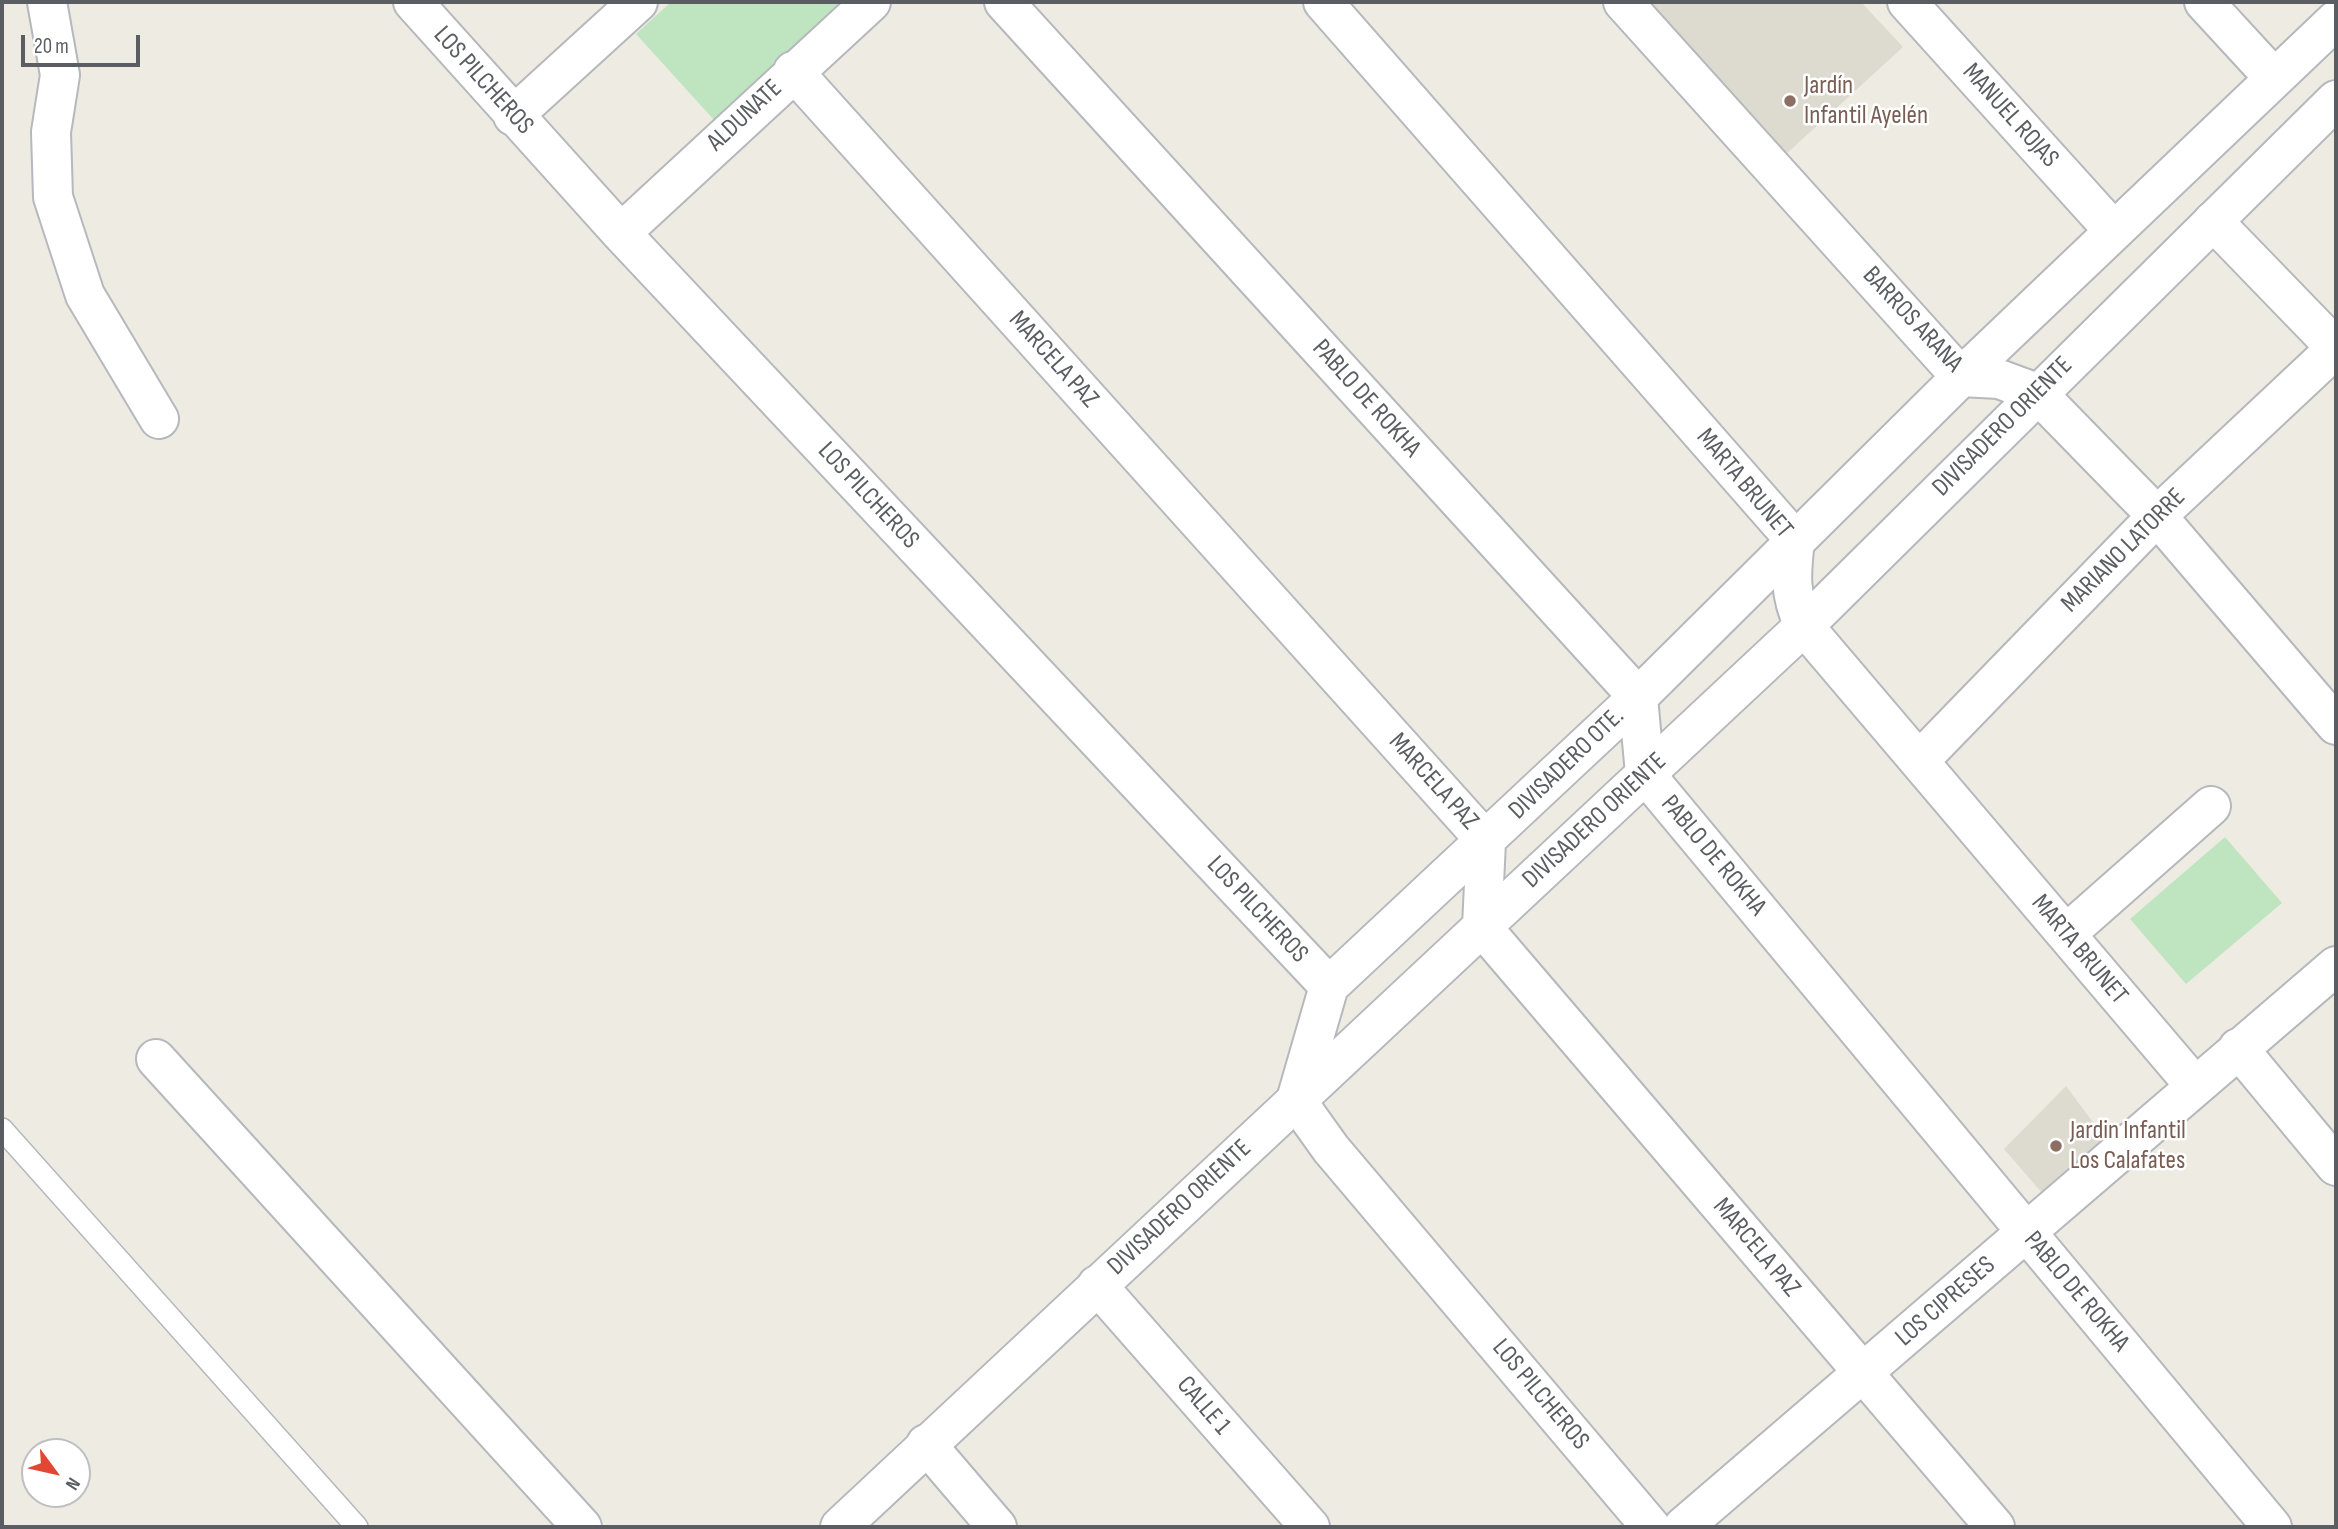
<!DOCTYPE html>
<meta charset="utf-8">
<style>
body{margin:0}
#map{position:relative;width:2338px;height:1529px;overflow:hidden;background:#edebe2;font-family:"Sofia Sans Condensed",sans-serif}
canvas{display:block}
.frame{position:absolute;inset:0;border:4px solid #5a5e62;pointer-events:none}
.north{position:absolute;left:21px;top:1438px;width:70px;height:70px;box-sizing:border-box;background:#fff;border:2px solid #bdbfc0;border-radius:50%;rotate:123deg;font-size:19px;font-weight:700;line-height:28px;text-align:center;color:#5a5e62}
.north::after{content:'';display:block;margin:auto;width:24px;height:32px;background:#e24733;clip-path:polygon(50% 0,100% 100%,50% 72%,0 100%)}
.scale{position:absolute;left:21px;top:35px;width:119px;height:32px;box-sizing:border-box;border:4px solid #5a5e62;border-top:0;padding-left:9px;font-size:21px;line-height:24px;white-space:nowrap;color:#5a5e62;-webkit-text-stroke:5px #fff;paint-order:stroke}
</style>
<div id="map">
<canvas width="2338" height="1529"></canvas>
<div class="frame"></div>
<div class="north">N</div>
<div class="scale">20 m</div>
</div>
<script>
const ctx = document.querySelector('canvas').getContext('2d');
ctx.lineJoin = 'round';
function fill(path, color) { ctx.fillStyle = color; ctx.fill(path, 'evenodd'); }
function strokePath(path, color, width, dash) { ctx.strokeStyle = color; ctx.lineWidth = width; ctx.lineCap = dash ? 'butt' : 'round'; ctx.setLineDash(dash || []); ctx.stroke(path); }
function drawText(font, color, halo, rows, align = 'center') {
  ctx.font = font + ' "Sofia Sans Condensed",sans-serif'; ctx.lineWidth = 5; ctx.setLineDash([]); ctx.textBaseline = 'middle'; ctx.strokeStyle = halo; ctx.fillStyle = color; for (const [text, x, y, turn = 0] of rows) {
    ctx.save(); ctx.translate(x, y); ctx.rotate((+turn || 0) * Math.PI / 180); ctx.textAlign = isNaN(turn) ? turn : align; if (halo) ctx.strokeText(text, 0, 0); ctx.fillText(text, 0, 0); ctx.restore();
  }
}
const education = new Path2D(`
 M1645,2H1861L1903,47L1785,155Z
 M2066,1086L2109,1144L2050,1202L2004,1149Z`);
const green = new Path2D(`
 M671,2H844L715,121L636,34Z
 M2225,837L2282,903L2186,984L2130,919Z`);
const service = new Path2D(`
 M2,1129L357,1527`);
const minor = new Path2D(`
 M47,2L60,75L51,132L53,197L85,295L159,419
 M413,2L621,233L1329,986
 M1004,2L1638,697L1645,774L2272,1527
 M1323,2L1795,540C1791,574 1789,594 1804,626L2195,1086
 M1623,2L1961,377L1999,379L2037,393L2157,516L2336,725
 M1907,2L2113,230
 M2204,2L2274,78
 M793,71L1486,841L1482,927L1995,1527
 M513,116L638,2
 M2213,221L2336,348
 M621,233L871,2
 M1919,761L2157,516L2336,348
 M2066,934L2211,806
 M2238,1048L2336,1166
 M156,1059L582,1527
 M1097,1285L1310,1527
 M926,1444L997,1527
 M1651,1527L1331,1149L1296,1100L1329,986L1638,697L1961,377L2336,20
 M1683,1527L2336,966`);
const tertiary = new Path2D(`
 M840,1527L1804,626L2336,100`);
const markers = [
 [1790,101,7,"#8d6e63"],
 [2056,1146,7,"#8d6e63"]
];
const streetNames = [
 ["LOS PILCHEROS",483,81,48],
 ["ALDUNATE",745,116,-43],
 ["MANUEL ROJAS",2010,116,48],
 ["BARROS ARANA",1912,320,47],
 ["MARCELA PAZ",1053,360,48],
 ["PABLO DE ROKHA",1366,399,48],
 ["DIVISADERO ORIENTE",2003,427,-45],
 ["MARTA BRUNET",1744,484,50],
 ["LOS PILCHEROS",868,496,47],
 ["MARIANO LATORRE",2124,551,-45],
 ["DIVISADERO OTE.",1567,764,-44],
 ["MARCELA PAZ",1433,782,48],
 ["DIVISADERO ORIENTE",1595,821,-43],
 ["PABLO DE ROKHA",1713,856,50],
 ["LOS PILCHEROS",1257,910,47],
 ["MARTA BRUNET",2079,950,50],
 ["DIVISADERO ORIENTE",1180,1208,-43],
 ["MARCELA PAZ",1756,1248,50],
 ["PABLO DE ROKHA",2076,1292,50],
 ["LOS CIPRESES",1946,1302,-41],
 ["LOS PILCHEROS",1540,1395,50],
 ["CALLE 1",1203,1406,49]
];
const educationNames = [
 ["Jardín",1804,86],
 ["Infantil Ayelén",1804,116],
 ["Jardin Infantil",2070,1131],
 ["Los Calafates",2070,1161]
];
fill(education, '#dddad0');
fill(green, '#bfe4c0');
strokePath(service, '#b5b8bc', 24);
strokePath(minor, '#b5b8bc', 42);
strokePath(tertiary, '#b5b8bc', 42);
strokePath(service, '#fff', 21);
strokePath(minor, '#fff', 38);
strokePath(tertiary, '#fff', 38);
for (const [x, y, r, color] of markers) { const dot = new Path2D(); dot.arc(x, y, r, 0, 2 * Math.PI); ctx.fillStyle = color; ctx.fill(dot); strokePath(dot, '#fff', 2.5); }
drawText('26px', '#5a5e62', '#fff', streetNames);
drawText('26px', '#785e54', '#fff', educationNames, 'left');
</script>
